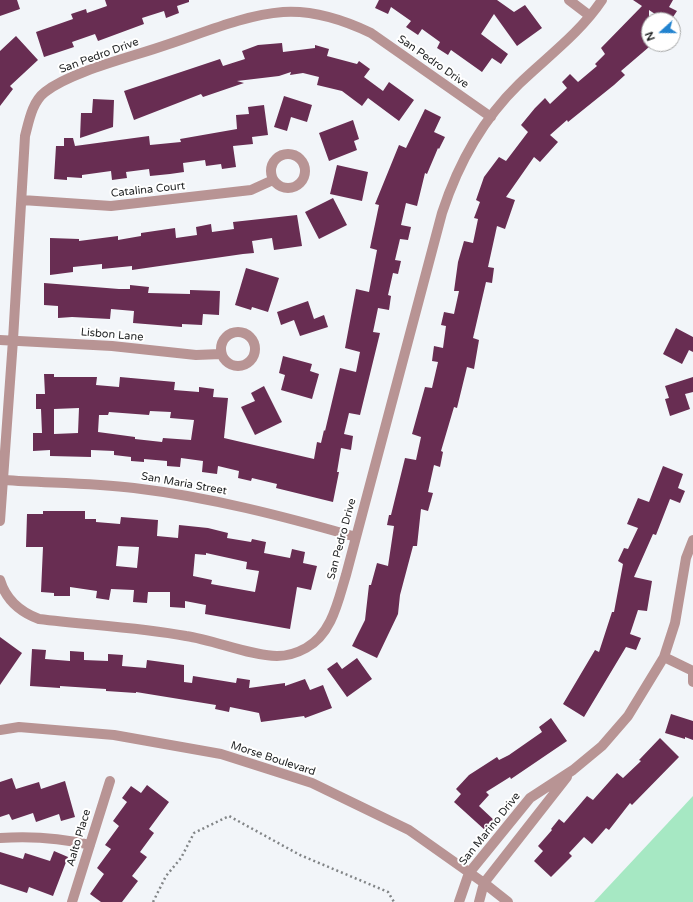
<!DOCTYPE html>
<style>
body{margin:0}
#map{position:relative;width:693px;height:902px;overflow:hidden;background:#f2f5f9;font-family:"Varela Round",sans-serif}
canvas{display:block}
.north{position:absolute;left:641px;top:12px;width:40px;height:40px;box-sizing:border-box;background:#fff;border:1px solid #a5a6a6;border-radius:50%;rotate:249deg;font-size:11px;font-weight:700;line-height:16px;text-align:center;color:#1e2021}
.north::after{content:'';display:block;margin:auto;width:14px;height:18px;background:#2283cf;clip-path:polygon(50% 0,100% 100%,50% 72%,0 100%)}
</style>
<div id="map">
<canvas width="693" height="902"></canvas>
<div class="north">N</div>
</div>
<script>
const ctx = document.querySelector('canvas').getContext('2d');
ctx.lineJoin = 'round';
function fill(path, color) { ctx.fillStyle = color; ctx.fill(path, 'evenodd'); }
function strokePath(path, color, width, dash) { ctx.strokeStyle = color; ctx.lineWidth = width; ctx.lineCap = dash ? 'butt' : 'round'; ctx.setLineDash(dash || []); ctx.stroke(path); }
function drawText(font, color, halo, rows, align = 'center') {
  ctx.font = font + ' "Varela Round",sans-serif'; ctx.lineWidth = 4; ctx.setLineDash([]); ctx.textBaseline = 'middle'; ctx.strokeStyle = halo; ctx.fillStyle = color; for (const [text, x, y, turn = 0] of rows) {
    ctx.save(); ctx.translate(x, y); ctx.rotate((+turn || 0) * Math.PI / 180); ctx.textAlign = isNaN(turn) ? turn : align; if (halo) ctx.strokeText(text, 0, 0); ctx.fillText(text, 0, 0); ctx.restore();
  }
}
const green = new Path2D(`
 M693,796V902H594Z`);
const building = new Path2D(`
 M0,0H17L20,9L0,16Z
 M105,0H189V2L177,6L179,13L166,18L164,11L142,18L144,24L98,41L95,34L72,42L74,47L44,57L36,32L73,19L71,14L86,9L87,13L107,6Z
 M379,0H497L514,12L525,5L542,28L517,46L494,14L481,34L508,54L501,64L492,58L482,72L451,50L448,55L437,48L440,42L422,29L418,35L406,27L411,21L391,7L388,14L375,8Z
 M633,0H673L669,7L677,11L671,20H664L649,10V47L621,71L625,75L614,85L568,122L567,120L550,135L558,142L540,162L534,157L506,197L515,200L505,229L497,226L488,267L494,268L492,283L486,282L473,338L479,340L474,369L467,367L457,408L454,407L441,451L443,452L440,467L434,465L428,492L433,493L428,511L421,509L417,546H413L400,595L398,614L377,658L352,646L365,620L369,585H371L377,563L388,566L394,526L387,525L389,515H391L405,458L416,460L421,437L412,434L425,387L432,388L438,362L432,361L434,346L443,348L446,326L441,325L444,312L454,314L459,291H454L458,262L464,241L473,243L478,219L474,218L480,202L476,200L484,177L499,157L506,161L528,132L521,125L535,108L545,98L550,104L567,88L562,82L570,74L578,82L597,66L595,64L605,54L601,48L642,6Z
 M16,36L38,60L10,86L13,89L0,106V51Z
 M282,43L283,52L315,48V45L329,49L327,56L357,64L359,61L370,69L364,77L383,91L389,82L414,100L399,121L368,98L362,106L342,91L317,85L319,77L303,73L290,75L291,72L279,76L237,81L244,83L203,97L201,94L134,120L124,91L220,59L223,66L245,59L242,51L258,45Z
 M284,96L312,105L307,122L291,117L287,131L274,127Z
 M93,99L114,100L113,127L80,138L81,113H92Z
 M264,105L268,135L252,137L253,144L233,146L236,167L222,169L221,164L206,166L205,160L183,163L184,172L170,174L150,176L149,169L126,172L127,178L112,180L111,171L82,175V178L67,177V180L54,179L56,146H64V138H73L75,146L149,136L150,145L181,142L180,139L237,129L236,115L249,114L248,107Z
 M425,109L441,117L434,132L445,137L439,149L438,148L427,174L425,173L417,206L406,203L401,225L411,227L408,240L400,239L395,260L401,261L398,274L393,273L388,295L391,296L389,310L378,308L373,332L380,333L360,415L349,413L344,434L353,436L351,450L341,448L337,472H339L333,502L276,488L277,484L252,478L251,481L238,478L239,471L218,466L217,474L202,472L203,461L181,458L180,467L167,466V461L144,459V462L131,461V457L114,455V451L91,450V457L50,456V450L33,451V433H42L41,409H36V394H45L44,374H54V377H97L96,385L119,387L120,377L175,382L174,390L199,392V387L214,389L213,397L228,398L224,438L314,459L317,442L321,443L324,430L325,431L340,368L356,372L360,352L345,348L356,289L369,292L377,250L370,248L379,205L375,204L399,145L406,148ZM79,408L78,433L54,434V409ZM150,411L171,412L170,418L194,420L191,440L163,438L162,442L135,439V437L98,432L99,415H108L109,412L149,415Z
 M353,120L359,139L354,141L357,150L329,161L319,133Z
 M337,165L368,172L362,201L330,194Z
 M333,198L347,225L319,239L305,212Z
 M297,215L302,246L274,250L272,238L252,241L254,253L243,254L132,270V266L102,269V264L73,267V272L50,275V238L79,239V241L118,236V240L141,236V233L175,228L176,238L197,235L196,227L211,224L212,232L234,229L233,222Z
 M246,268L279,278L268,312L252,307L251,310L235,305Z
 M44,283L119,289H130V285L149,287L148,293L190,294V290L220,291L219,315L203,314L202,325L182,324V327L133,323L134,311L111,309L110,319L72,317L58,318V306L44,305Z
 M308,301L314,319L324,315L328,327L300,336L294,320L281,325L277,312Z
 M676,328L693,337V352L689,350L682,364L663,354Z
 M283,356L312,364L310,371L319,374L312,399L281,390L285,375L279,373Z
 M693,377V392L685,394L690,409L670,416L665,399L669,398L665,386Z
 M264,386L282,422L255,435L241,407L255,401L251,393Z
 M663,466L683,474L678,488L685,491L680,503L670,499L656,535L653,534L634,577L652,581L647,611L638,610L630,634L641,638L636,650L626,647L584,717L563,704L595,650L599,652L612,612H614L623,564L618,561L624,548L628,549L638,528L627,524L638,498L649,502Z
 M43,511H85V519H96V522L120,524L121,517L158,520L157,536L178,538L179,525L208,528L228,533L227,538L251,542L252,539L266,542L264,553L290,558L292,549L305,552L303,563L317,566L311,590L297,587L290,629L205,614L206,605L185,601V608L170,607V592H148L147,603L133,602L134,590L111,589L109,600L96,598L97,591L70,587V596H54V593L41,592L43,547H26L27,514H43ZM118,546L139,547L137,568L116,566ZM206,553L247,562L246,569L259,571L255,592L211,584L212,580L193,576L195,554L206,555Z
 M0,637L22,653L0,685Z
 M32,649L46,650L45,659L70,661V651L84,652V660L108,661V654L123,655L122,666L146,668L147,660L184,665V682L192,683L193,676L236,683L237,678L250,680L249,688L285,683V686L305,679L310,690L323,685L332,708L305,718L304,716L261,722L259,713L230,707L229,712L215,709L216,705L136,692V693L106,691V689L60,686V688L30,686Z
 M357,658L372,679L347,697L327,669L337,662L342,669Z
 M671,714L693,721V740L685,737V739L665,733Z
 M551,718L567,741L511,779L510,777L486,792L489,795L479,806L495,821L486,831L454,802L461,794L456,789L469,775L497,757L499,760L509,755L542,732L539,727Z
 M660,738L679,757L632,805L630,803L609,830L606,828L592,844L584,837L569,853L572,856L551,877L534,861L543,851L538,846L552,830L551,829L559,819L564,823L587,796L593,800L617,773L623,778L641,761L639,760Z
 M12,778L16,789L39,782L41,789L65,781L75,817L61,821L59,814L36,822L33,813L12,820L9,814L0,817V782Z
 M147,785L169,802L149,829L154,833L140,852L147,857L132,876L138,881L122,902H101L90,894L104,874L97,868L111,849L105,845L119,826L113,821L127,802L122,798L131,786L141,793Z
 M54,851L68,857L53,896L29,887L27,893L0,884V852L23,859L25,853L50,861Z`);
const path = new Path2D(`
 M153,902L166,876L181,858L194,833L229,816L300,855L388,892L394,902`);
const minor = new Path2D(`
 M569,0L590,16
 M271 171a17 17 0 1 1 34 0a17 17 0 1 1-34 0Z
 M22,200L111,206L251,190L273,180
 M221 349a17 17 0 1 1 34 0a17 17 0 1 1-34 0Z
 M0,340L112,346L196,355L221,354
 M4,480C47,483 91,483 134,488C209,497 283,516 356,537
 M0,521L13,340L25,136C29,121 32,102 45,92C72,71 132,57 166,45C203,33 244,15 283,12C314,10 344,20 371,33L491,117
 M0,580C6,600 20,612 39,619C88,625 137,627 186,636C214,640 251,656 277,656C287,656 297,653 306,648C332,634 338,601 346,575L442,213C458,164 481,121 519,84C547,57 580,33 602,0
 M664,657L693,671
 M693,671V682
 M0,730L19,727L114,735L221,754L312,783L409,830L484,883L508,902
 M0,838C30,836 61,838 90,845
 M72,902L110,781
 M459,902L469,873L530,798L573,770L602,746L628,716L664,657L675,623L686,558L693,540
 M479,902L484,883L567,777`);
const streetNames = [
 ["San Pedro Drive",99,56,-20],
 ["San Pedro Drive",433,62,35],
 ["Catalina Court",148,190,-6],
 ["Lisbon Lane",112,335,5],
 ["San Maria Street",184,484,10],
 ["San Pedro Drive",342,539,-75],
 ["Morse Boulevard",273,759,18],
 ["San Marino Drive",490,829,-51],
 ["Aalto Place",79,838,-73]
];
fill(green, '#a6e8c3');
fill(building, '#682d52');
strokePath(path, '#828587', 2.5, [2, 3]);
strokePath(minor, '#b89494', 10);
drawText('11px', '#1e2021', '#fff', streetNames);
</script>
